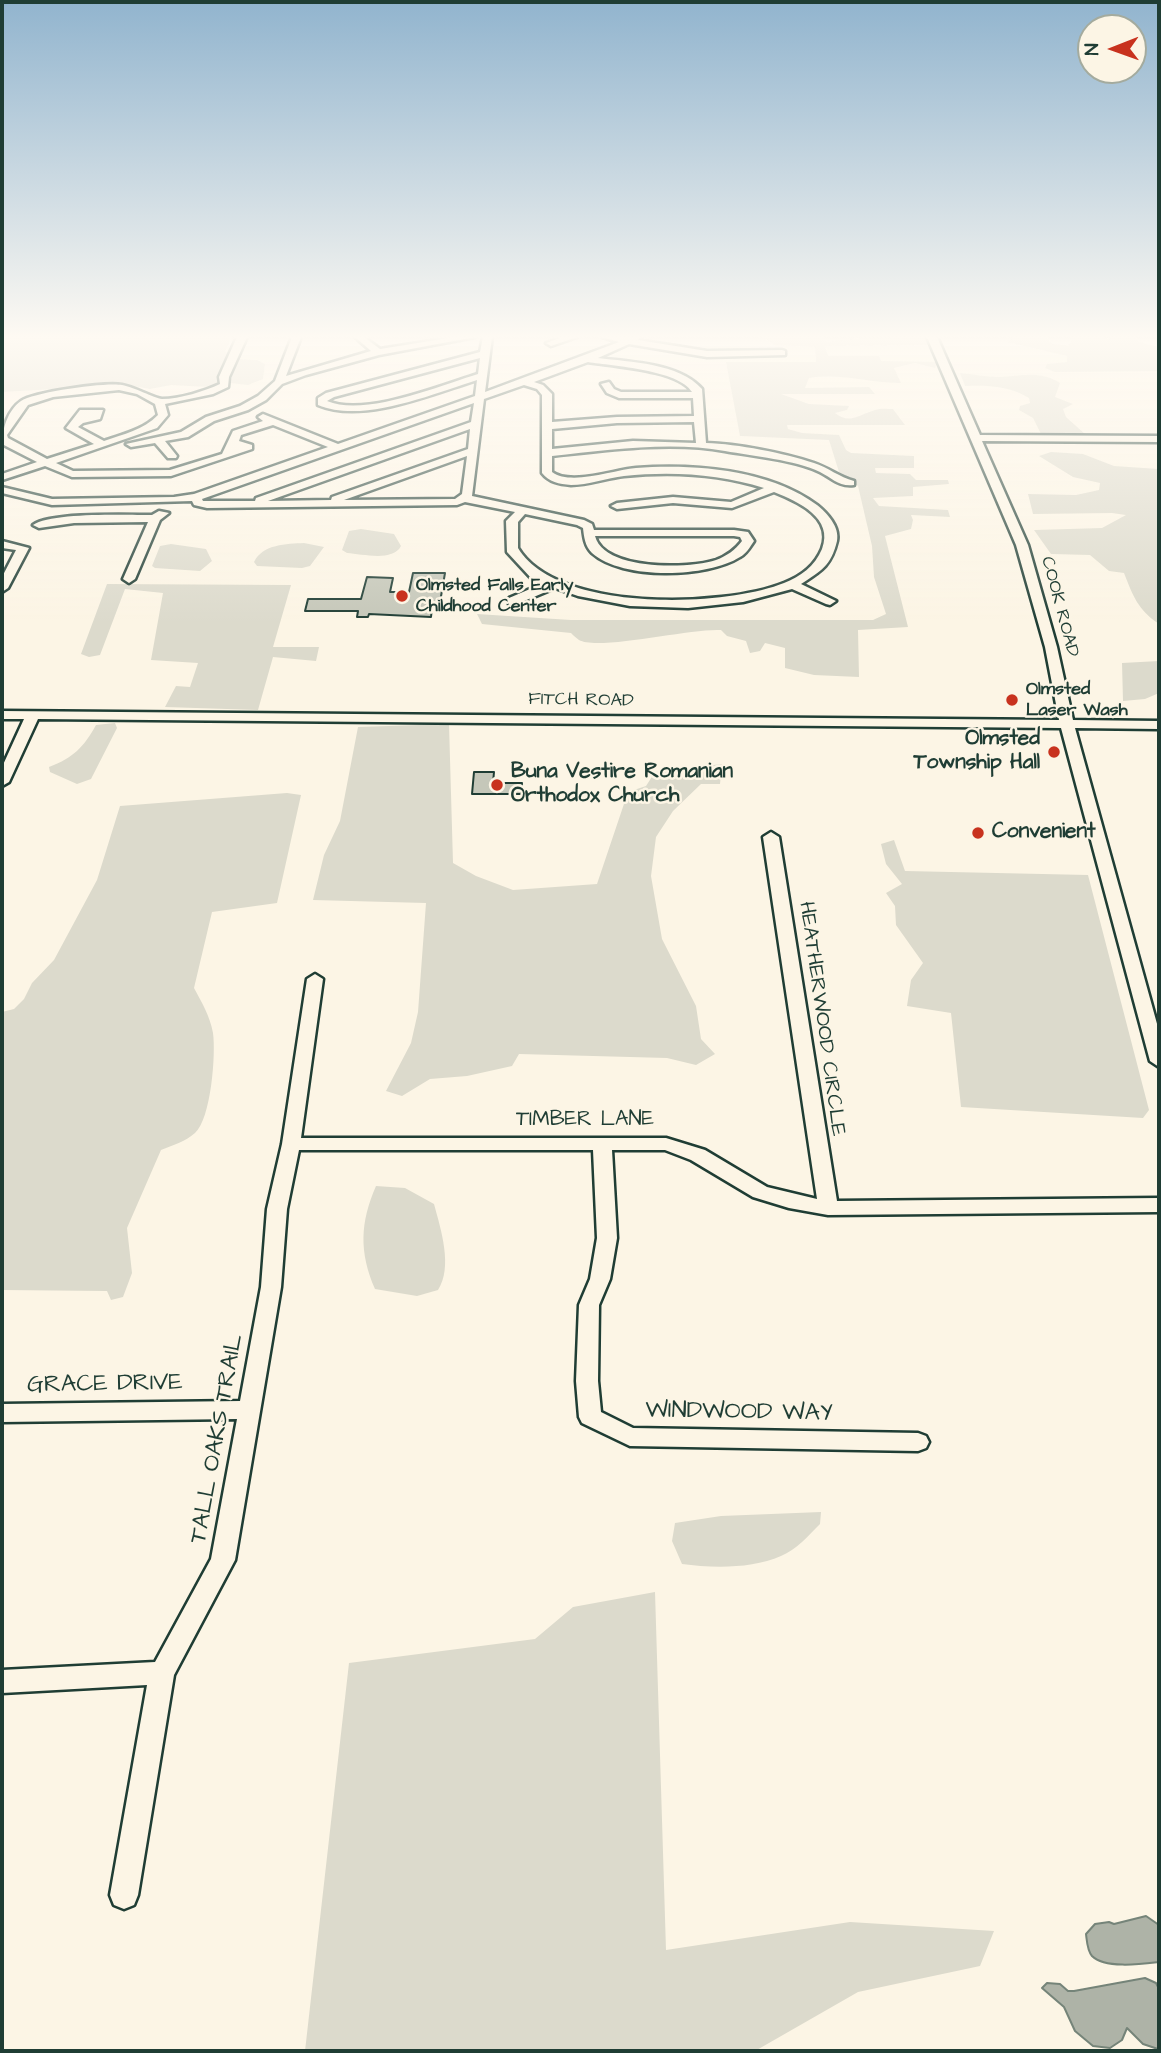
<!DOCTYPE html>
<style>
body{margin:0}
#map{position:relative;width:1161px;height:2053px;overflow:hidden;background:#fcf5e5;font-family:"Architects Daughter",sans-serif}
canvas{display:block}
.frame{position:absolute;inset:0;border:4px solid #1f3d34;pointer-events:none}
.north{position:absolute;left:1077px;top:14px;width:70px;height:70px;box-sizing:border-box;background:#fcf5e5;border:2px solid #a4ab9e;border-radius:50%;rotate:269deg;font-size:19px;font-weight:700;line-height:28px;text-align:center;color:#1f3d34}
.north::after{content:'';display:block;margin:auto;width:24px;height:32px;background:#c8321e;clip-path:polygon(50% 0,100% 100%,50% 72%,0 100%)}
</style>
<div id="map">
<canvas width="1161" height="2053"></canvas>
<div class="frame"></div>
<div class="north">N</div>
</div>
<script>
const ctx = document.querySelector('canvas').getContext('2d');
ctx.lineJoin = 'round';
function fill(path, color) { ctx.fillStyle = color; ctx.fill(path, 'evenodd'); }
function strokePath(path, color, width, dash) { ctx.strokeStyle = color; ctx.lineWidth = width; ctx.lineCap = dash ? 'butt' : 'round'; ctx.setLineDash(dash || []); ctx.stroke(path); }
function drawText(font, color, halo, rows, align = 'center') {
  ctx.font = font + ' "Architects Daughter",sans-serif'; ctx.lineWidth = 5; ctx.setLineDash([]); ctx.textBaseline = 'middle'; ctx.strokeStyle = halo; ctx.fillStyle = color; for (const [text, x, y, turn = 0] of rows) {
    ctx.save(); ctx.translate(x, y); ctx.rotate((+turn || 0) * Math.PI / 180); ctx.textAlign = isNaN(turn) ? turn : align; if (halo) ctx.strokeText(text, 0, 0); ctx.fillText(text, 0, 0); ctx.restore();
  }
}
const green = new Path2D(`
 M2,337H231L225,352L228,353L218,384L209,387L171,385L150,389L128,385L2,392Z
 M763,337H824V342L862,338L926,337L929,345L825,346L828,356H879L881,361L938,362L935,368L915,363L894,368L901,383C869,383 841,373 809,378L805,388L869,387L875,394H781L809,404L849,406L847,410L835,413C850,425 860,414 875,410C880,408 888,409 893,409L905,425H787L788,429L802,433L839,435L846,450L851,453L914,456V468H875L876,473L910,474L916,480H948L949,484L913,487V496L873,498L879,506L948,510L950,517L911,515L913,520L911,529L885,536L908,627L858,630L859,677L814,675L785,668V648L765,643L760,651L750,653L746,641L727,636L721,630C691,628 598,651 579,640C576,638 573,635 571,633L482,624L477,614L571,620H873L886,614L874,577L872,546L858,486L839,472L829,440L740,436L726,362H816L815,347L775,345Z
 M1014,337H1050L1047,338L1052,344L1068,346L1072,340L1070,337H1103L1112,340V337H1135L1139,342L1159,347V371L1055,372L1045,368L1047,364L1067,362V356L1008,342Z
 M237,359L257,360L265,364L263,379L248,385L230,383Z
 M960,373C973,374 986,377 999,377C1022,376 1040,370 1060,383L1055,397L1073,404L1063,409L1066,417L1085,434H1041L1033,418L1019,410L1020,406L1030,403L1029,398C1010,386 987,385 965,386Z
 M1051,452L1083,454L1114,466L1159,469V624C1138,610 1133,596 1124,573L1109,571L1090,555L1051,554L1034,530L1102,528L1126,515L1112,513L1033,514L1028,494L1076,495L1099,490L1100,483L1073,477L1039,456Z
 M361,529L394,534L401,546C393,562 362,554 347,553L342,550L349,531Z
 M304,543L324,547L310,566L302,568L257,566L254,562C263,544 286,544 304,543Z
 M171,544L206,549L212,561L200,571L155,568L152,566L160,546Z
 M107,584L291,585L273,647H319L316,661L273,657L258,710L165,707L176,686L190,687L198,663L151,660L163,593L125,589L100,655L89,657L81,654Z
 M1159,661V693L1145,699L1123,701L1122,663Z
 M115,723L117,728L91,779L77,784L50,772L49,767C73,758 84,747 96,725Z
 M449,724L453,863L476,876L513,890L597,884L628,792L646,786L655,772L722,764L720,784H701L673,811L656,837L651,876L662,939L696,1006L701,1039L715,1054L696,1065L667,1058L519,1054L512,1066L467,1076L430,1079L402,1096L386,1091L411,1043L418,1012L426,903L313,900L324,855L340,821L358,727Z
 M287,793L301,795L277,903L212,912L194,988C202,1003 210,1016 213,1033C216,1054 211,1119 195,1133C185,1142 173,1145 161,1150L127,1228L132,1273L123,1297L111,1300L107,1291L2,1290V1012L14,1009L24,999L32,983L54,960L97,880L120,806Z
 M894,840L905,871L1088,875L1149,1110L1143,1118L961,1107L951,1013L907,1006L911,980L923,963L896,925L895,906L886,893L902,884L886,864L881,844Z
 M376,1186L405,1188L434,1204C441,1230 453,1267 438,1290L417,1296L375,1289C359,1252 360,1223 376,1186Z
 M821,1512L820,1524C809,1535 796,1550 781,1556C752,1569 712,1568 682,1564L672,1541L675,1523L721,1516Z
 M655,1592L666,1950L850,1922L994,1931L980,1966L858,1992L755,2051H305L349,1663L535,1639L573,1607Z`);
const water = new Path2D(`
 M1146,1916L1159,1925V1962C1142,1964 1105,1969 1092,1956C1087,1950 1087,1941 1086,1934L1095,1924L1109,1922L1114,1924Z
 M1145,1978L1156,1983L1159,1989L1158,2049L1143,2044L1127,2028L1122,2040L1110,2048L1093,2046L1075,2031L1064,2007L1042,1988L1047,1983L1060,1984L1068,1991H1074Z`);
const building = new Path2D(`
 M413,573H445L439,608H432L431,617L369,614L368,617H357L358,611H305L308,599H361L367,577L393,578L390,592H409Z
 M474,772H494L493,783H522L521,794H472Z`);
const minor = new Path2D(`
 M237,337H247L229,377L228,387L213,394L165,404L168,415L157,428L56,463L73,471L170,470L222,454L233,431L263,421L258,417L263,414L338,444L475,396L477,380C432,394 363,424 318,405V398L326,393L480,352L483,337H492L485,392L619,342L602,337H640L638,340L707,351L782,350L785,351V355L707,357L629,344L598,358C630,362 679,363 702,389L706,443C738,444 784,453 814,463C829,468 839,477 854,481V485C839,487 832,478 820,472C795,460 753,456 725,451C671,441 607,450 552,456V472C571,486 613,470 636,468C694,464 768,469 817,505C827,513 840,527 837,541C831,566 821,571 801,584L836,601L830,605L826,604L792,589L743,602L688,608L630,606L578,596L555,588L517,604H509V598L544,583L532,579L507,552L506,521L515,512L465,502L457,505L207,508L194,505L192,501L52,505L2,493V487L52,499L174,497L194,494L328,447L273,425L241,435L239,441L252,445V449L171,476L72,477L45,466L2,480V474L37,462L2,444C2,429 8,410 21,401C34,392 106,382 122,385C134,387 154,398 162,399C180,399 205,391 220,384L219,377ZM480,358L478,374C439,386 365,417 327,401L334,397ZM588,362C613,366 679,370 692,392H621L614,389L609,382L601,384L607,393L619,398H693L694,416L617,417L552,422V394L543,385L534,382ZM524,385L537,389L542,395V473C549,482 559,484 571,485C588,485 607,478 624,476C671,471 720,474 764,488L731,502L673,497L617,503L611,506L617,509L673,503L732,508L774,492C799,502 834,518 822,549C815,566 800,577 784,583C722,608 556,612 518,548V522L525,514L577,525L583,528C584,537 585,546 592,553C622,580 707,578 740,557C746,554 750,547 754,541L748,532L734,530H594L592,524L584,520L472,496L484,399ZM119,390L137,394L155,404L158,415C143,430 124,434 104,441L78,427L83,423L100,419L103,410H80L66,428L94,444L47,459L8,438L7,435L28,405L53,397ZM474,403L471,422L256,498L255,501H203L202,499ZM694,422L696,443L633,441L552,449V429L617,423ZM470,429L468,449L332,497L331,500L268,501ZM467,456L462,494L455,499L344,500ZM595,536H734L740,537L742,541C735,550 727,556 716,560C689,569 604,571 595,536Z
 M292,337H301L286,376L371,351L355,337H364L380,349L455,337H475L379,355L306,375L282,384L266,400L248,410L214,421L188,437L165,441L177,456L176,458H168L155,443L131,447L126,444L181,432L206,417L240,406L258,396L275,381Z
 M563,337H577L551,346L546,343Z
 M927,337H937L980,435L1159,436V442L982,441L1028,545L1057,647L1073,720L1159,721V729L1075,728L1159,1031V1067L1150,1061L1061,728L38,719L9,782L2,786V767L24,719H2V711L1059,720L1045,647L1016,545Z
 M159,511L169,513L160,520L135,579L129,583L123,579L148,522L74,523L39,528L33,525C51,512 128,515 152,515Z
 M2,541L29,548L8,588L2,592V577L16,550L2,548Z
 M771,832L779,837L837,1201L1159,1198V1212L828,1215L789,1208L753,1197L691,1160L665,1150H612L617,1238L610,1279L599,1305L598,1381L601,1412L633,1428L918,1433L926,1436L929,1442L926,1448L918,1451L630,1446L582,1423L579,1417L576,1381L579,1305L590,1279L597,1238L593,1150H299L287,1209L281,1287L235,1560L174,1675L138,1895L134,1905L124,1909L114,1905L110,1895L147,1685L2,1693V1670L155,1662L211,1559L237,1419L2,1422V1404L240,1401L261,1287L267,1209L282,1144L307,979L315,974L323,979L301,1138H666L705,1150L767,1187L817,1199L763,837Z`);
const markers = [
 [402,596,7,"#c8321e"],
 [1012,700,7,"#c8321e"],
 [1054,752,7,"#c8321e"],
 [497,785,7,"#c8321e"],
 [978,833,7,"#c8321e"]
];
const farPoinames = [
 ["Olmsted Falls Early",416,586],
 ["Childhood Center",416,607],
 ["Olmsted",1026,690],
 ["Laser Wash",1026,711]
];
const farStreetnames = [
 ["COOK ROAD",1059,607,75],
 ["FITCH ROAD",581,701,1]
];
const poiNames = [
 ["Olmsted",1040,740,"right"],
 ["Township Hall",1040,764,"right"],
 ["Buna Vestire Romanian",511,773],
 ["Orthodox Church",511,797],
 ["Convenient",992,833]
];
const streetNames = [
 ["HEATHERWOOD CIRCLE",821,1019,82],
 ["TIMBER LANE",585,1121]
];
const nearStreetnames = [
 ["GRACE DRIVE",105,1385,-1],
 ["WINDWOOD WAY",739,1413,1],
 ["TALL OAKS TRAIL",218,1439,-80]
];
fill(green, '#dcdacc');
fill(water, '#aeb3a7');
strokePath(water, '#758479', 2);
fill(building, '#c5c7b9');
strokePath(building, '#1f3d34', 2);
strokePath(minor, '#1f3d34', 5);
fill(minor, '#fcf5e5');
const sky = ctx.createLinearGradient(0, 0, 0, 624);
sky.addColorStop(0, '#91b4ce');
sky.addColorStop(0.54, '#fefaf3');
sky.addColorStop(1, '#fefaf300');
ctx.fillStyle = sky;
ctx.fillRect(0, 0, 1161, 624);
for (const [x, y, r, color] of markers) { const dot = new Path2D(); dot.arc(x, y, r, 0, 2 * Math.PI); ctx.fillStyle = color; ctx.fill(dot); strokePath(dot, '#fcf5e5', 2.5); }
drawText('bold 18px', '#1f3d34', '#fcf5e5', farPoinames, 'left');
drawText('18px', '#1f3d34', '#fcf5e5', farStreetnames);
drawText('bold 21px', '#1f3d34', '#fcf5e5', poiNames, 'left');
drawText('21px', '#1f3d34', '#fcf5e5', streetNames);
drawText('24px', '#1f3d34', '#fcf5e5', nearStreetnames);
</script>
